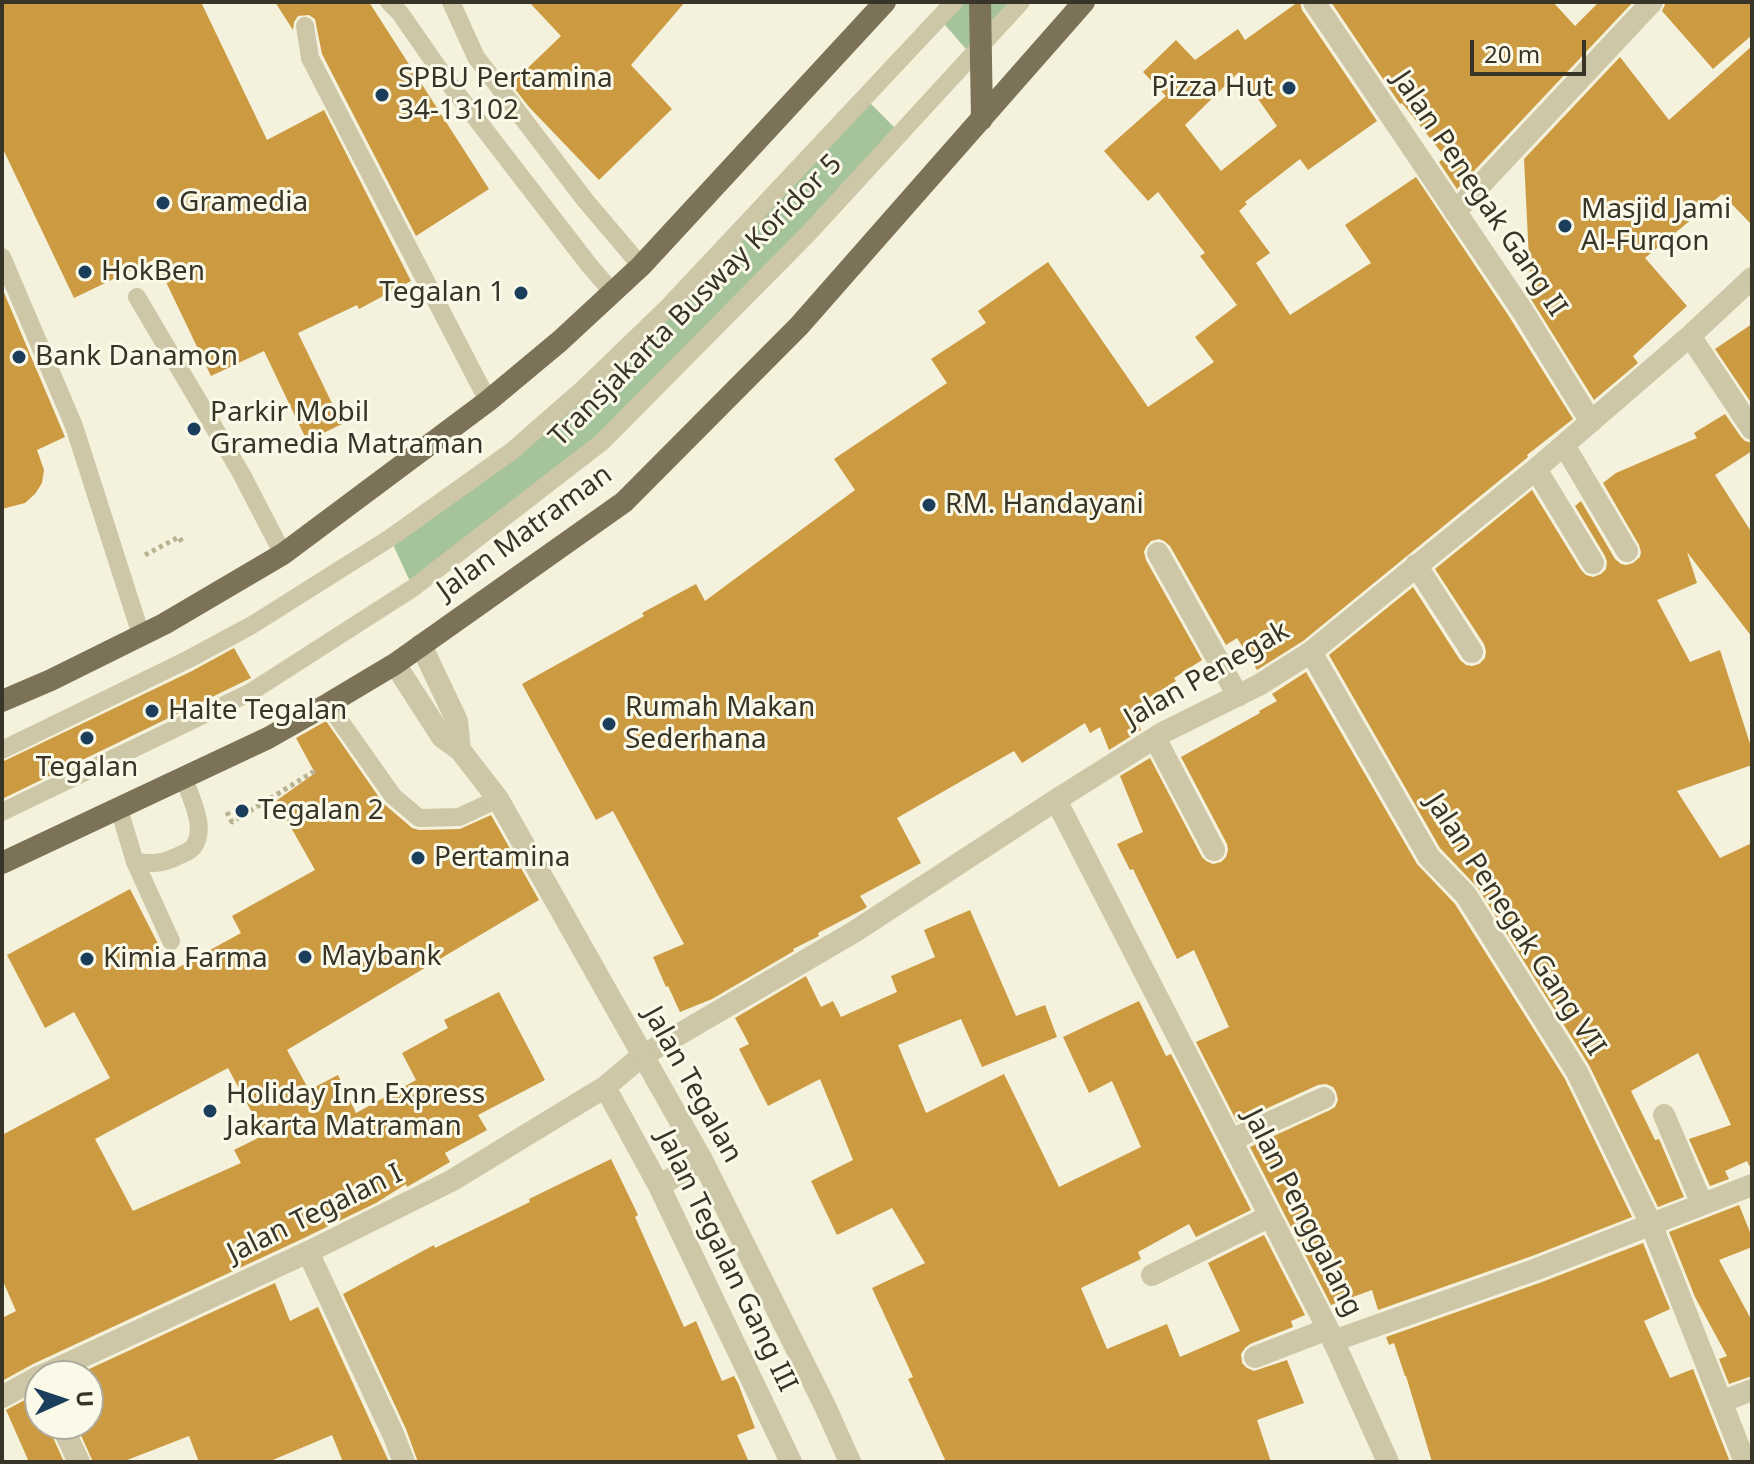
<!DOCTYPE html>
<style>
body{margin:0}
#map{position:relative;width:1754px;height:1464px;overflow:hidden;background:#f4f2dc;font-family:"Noto Sans",sans-serif}
canvas{display:block}
.frame{position:absolute;inset:0;border:4px solid #393428;pointer-events:none}
.north{position:absolute;left:24px;top:1360px;width:80px;height:80px;box-sizing:border-box;background:#fbfae9;border:2px solid #adab9c;border-radius:50%;rotate:87deg;font-size:22px;font-weight:700;line-height:32px;text-align:center;color:#393428}
.north::after{content:'';display:block;margin:auto;width:28px;height:36px;background:#1b3e5d;clip-path:polygon(50% 0,100% 100%,50% 72%,0 100%)}
.scale{position:absolute;left:1470px;top:40px;width:116px;height:36px;box-sizing:border-box;border:4px solid #393428;border-top:0;padding-left:10px;font-size:24px;line-height:28px;white-space:nowrap;color:#393428;-webkit-text-stroke:6px #fbfae9;paint-order:stroke}
</style>
<div id="map">
<canvas width="1754" height="1464"></canvas>
<div class="frame"></div>
<div class="north">U</div>
<div class="scale">20 m</div>
</div>
<script>
const ctx = document.querySelector('canvas').getContext('2d');
ctx.lineJoin = 'round';
function fill(path, color) { ctx.fillStyle = color; ctx.fill(path, 'evenodd'); }
function strokePath(path, color, width, dash) { ctx.strokeStyle = color; ctx.lineWidth = width; ctx.lineCap = dash ? 'butt' : 'round'; ctx.setLineDash(dash || []); ctx.stroke(path); }
function drawText(font, color, halo, rows, align = 'center') {
  ctx.font = font + ' "Noto Sans",sans-serif'; ctx.lineWidth = 6; ctx.setLineDash([]); ctx.textBaseline = 'middle'; ctx.strokeStyle = halo; ctx.fillStyle = color; for (const [text, x, y, turn = 0] of rows) {
    ctx.save(); ctx.translate(x, y); ctx.rotate((+turn || 0) * Math.PI / 180); ctx.textAlign = isNaN(turn) ? turn : align; if (halo) ctx.strokeText(text, 0, 0); ctx.fillText(text, 0, 0); ctx.restore();
  }
}
const green = new Path2D(`
 M954,2H1021L972,56L939,18Z
 M865,98L901,134L602,442L413,588L390,538L512,451Z`);
const building = new Path2D(`
 M2,2H201L267,140L324,110L411,281L359,309L357,305L298,333L342,424L307,441L264,351L211,376L155,259L74,298L2,147Z
 M275,2H369L489,189L416,236L322,54L315,19L309,15L298,16L294,22L293,30Z
 M529,2H685L631,65L672,109L599,180L529,107L511,84L561,36Z
 M1298,2H1300L1302,10L1377,121L1308,170L1300,159L1245,202L1247,204L1239,211L1270,253L1256,263L1290,315L1371,263L1345,225L1416,177L1510,318L1573,419L1527,455L1528,457L1522,462L1303,641L1257,670L1237,638L1226,645L1170,546L1164,541L1159,539L1151,541L1146,547L1144,552L1146,560L1202,660L1174,678L1176,681L1132,708L1141,730L1109,750L1100,727L1090,733L1085,723L1022,763L1014,751L897,818L921,863L860,896L867,907L864,909L818,933L819,936L793,949L794,951L712,999L680,1012L668,986L666,987L653,957L684,944L613,811L596,820L522,684L644,616L642,613L696,584L705,601L855,490L834,459L947,383L931,359L986,323L978,311L1048,262L1148,407L1214,362L1195,337L1237,305L1200,256L1205,253L1158,192L1148,201L1104,151L1166,96L1143,72L1176,40L1195,60L1238,29L1245,40ZM1239,72L1277,126L1221,171L1185,125Z
 M1331,2H1553L1575,26L1599,2H1633L1457,189L1439,162L1445,157L1402,103L1400,104Z
 M1666,2H1752V35L1713,69L1662,11Z
 M1752,46V225L1722,194L1645,258L1687,306L1633,356L1638,363L1594,400L1531,299L1524,159L1620,57L1669,120Z
 M2,288L65,437L37,450L44,470L42,483L35,494L25,503L2,509Z
 M1752,324V404L1715,349Z
 M1725,414L1741,437L1745,441L1752,443V451L1715,475L1752,533V637L1687,552L1697,583L1657,600L1690,662L1720,650L1752,750V765L1677,791L1720,858L1752,843V1171L1747,1161L1725,1171L1729,1179L1710,1186L1689,1139L1731,1125L1698,1053L1631,1091L1655,1140L1659,1139L1684,1197L1658,1207L1589,1065L1478,888L1440,848L1329,655L1413,587L1460,660L1466,665L1472,666L1479,664L1485,658L1486,651L1484,644L1435,569L1532,490L1581,570L1586,575L1593,577L1601,574L1606,569L1607,562L1605,556L1575,506L1581,501L1615,559L1621,564L1626,565L1633,563L1640,557L1641,552L1639,545L1603,483L1616,473L1697,438L1694,433Z
 M234,648L251,678L2,799V762L192,671Z
 M1306,672L1417,864L1455,904L1565,1079L1632,1217L1532,1256L1378,1310L1372,1290L1331,1305L1250,1147L1330,1110L1335,1107L1338,1100L1336,1092L1333,1087L1326,1084L1318,1085L1237,1122L1196,1042L1229,1027L1194,950L1177,959L1133,869L1130,870L1117,844L1143,832L1120,776L1150,758L1202,857L1206,861L1213,864L1221,862L1226,857L1228,850L1227,844L1181,757L1260,713L1259,711L1277,701L1272,694Z
 M326,721L383,803L412,828L419,830L460,829L491,815L539,900L287,1050L309,1090L338,1075L356,1113L416,1080L402,1053L448,1028L444,1020L499,992L545,1080L478,1115L487,1130L445,1153L450,1162L407,1187L406,1184L376,1203L302,1239L33,1364L2,1381V1318L16,1311L2,1279V1135L110,1078L74,1012L45,1028L7,955L130,889L172,971L241,933L232,916L315,870L276,801L315,773L296,738ZM228,1068L264,1135L234,1150L241,1163L133,1211L95,1139Z
 M970,910L1016,1016L1045,1005L1057,1037L982,1067L961,1019L898,1045L926,1113L1004,1074L1059,1187L1141,1147L1112,1081L1089,1093L1063,1037L1139,1001L1166,1056L1171,1054L1251,1210L1196,1237L1189,1224L1138,1252L1141,1259L1081,1288L1107,1349L1167,1324L1180,1357L1240,1331L1208,1263L1264,1235L1305,1315L1291,1321L1293,1327L1250,1344L1245,1348L1241,1354L1242,1363L1247,1368L1254,1371L1287,1360L1304,1403L1257,1420L1271,1462H946L908,1379L913,1377L872,1288L925,1263L892,1208L837,1235L811,1181L853,1160L820,1079L768,1106L739,1049L749,1044L735,1018L806,976L821,1007L833,1001L841,1017L897,992L891,976L935,957L924,930Z
 M611,1159L638,1215L635,1217L684,1327L696,1321L722,1381L734,1376L738,1383L755,1428L737,1435L749,1462H418L406,1429L343,1294L434,1245L435,1248L530,1202L529,1199Z
 M1739,1205L1752,1237V1247L1719,1260L1752,1321V1376L1729,1384L1719,1359L1727,1356L1695,1297L1669,1232Z
 M1643,1243L1670,1309L1644,1321L1670,1378L1693,1369L1730,1462H1432L1406,1376H1405L1394,1343L1389,1345L1386,1337L1542,1282Z
 M275,1283L290,1321L318,1307L389,1462H343L332,1435L268,1462H199L189,1436L122,1462H93L76,1424H88V1376H74Z
 M40,1392V1424H47L64,1462H29L6,1410Z`);
const path = new Path2D(`
 M145,555L179,537L183,544
 M227,812L232,822L313,772L311,769`);
const service = new Path2D(`
 M389,2L400,13L448,82L589,265L613,293
 M451,2L476,57L585,200L641,266
 M305,26L310,58L488,401
 M2,257L74,426L141,635
 M137,297L241,473L283,554
 M328,704L393,796L419,818L459,817L498,799
 M2,750L187,660L252,625L390,538L512,451L584,388L668,307L954,2
 M119,809L135,862C151,864 163,864 178,856C183,854 191,851 194,846C207,827 190,797 184,778
 M2,812L251,692L413,588L602,442L807,235L1021,2
 M135,862L171,941`);
const minor = new Path2D(`
 M1314,2L1522,310L1591,422
 M1455,212L1652,2
 M1690,336L1752,429
 M1564,445L1627,551
 M1536,469L1593,563
 M1158,553L1238,696
 M1416,565L1472,652
 M1311,652L1429,857L1466,895L1577,1072L1651,1224L1745,1462
 M1155,738L1214,850
 M1056,800L1328,1329L1388,1462
 M605,1087L659,1186L791,1462
 M1664,1115L1702,1204
 M1231,1140L1324,1098
 M659,1186L702,1160
 M308,1252L393,1434L404,1462
 M1152,1275L1270,1216
 M1333,1341L1537,1269L1752,1185
 M1255,1357L1328,1329
 M41,1376L308,1252L451,1181L605,1087L642,1056L854,932L1056,800L1164,732L1259,685L1311,652L1536,469L1690,336L1752,278
 M2,1397L40,1376
 M1721,1402L1752,1390
 M61,1424L79,1462`);
const tertiary = new Path2D(`
 M421,645L457,721L460,750
 M395,664L442,737L460,750L498,799L702,1160L825,1406L850,1462`);
const primary = new Path2D(`
 M980,2L982,119
 M2,701L51,680L164,624L283,554L488,401L560,341L641,266L885,2
 M2,863L268,738L328,704L395,664L624,502L799,326L1084,2`);
const markers = [
 [1289,88,8,"#1b3e5d"],
 [382,95,8,"#1b3e5d"],
 [163,203,8,"#1b3e5d"],
 [1565,226,8,"#1b3e5d"],
 [85,272,8,"#1b3e5d"],
 [521,293,8,"#1b3e5d"],
 [19,357,8,"#1b3e5d"],
 [194,429,8,"#1b3e5d"],
 [929,505,8,"#1b3e5d"],
 [152,711,8,"#1b3e5d"],
 [609,724,8,"#1b3e5d"],
 [87,738,8,"#1b3e5d"],
 [242,811,8,"#1b3e5d"],
 [418,858,8,"#1b3e5d"],
 [305,957,8,"#1b3e5d"],
 [87,959,8,"#1b3e5d"],
 [210,1111,8,"#1b3e5d"]
];
const poiNames = [
 ["SPBU Pertamina",398,79],
 ["34-13102",398,111],
 ["Pizza Hut",1273,88,"right"],
 ["Gramedia",179,203],
 ["Masjid Jami",1581,210],
 ["Al-Furqon",1581,242],
 ["HokBen",101,272],
 ["Tegalan 1",505,293,"right"],
 ["Bank Danamon",35,357],
 ["Parkir Mobil",210,413],
 ["Gramedia Matraman",210,445],
 ["RM. Handayani",945,505],
 ["Rumah Makan",625,708],
 ["Sederhana",625,740],
 ["Halte Tegalan",168,711],
 ["Tegalan",87,768,"center"],
 ["Tegalan 2",258,811],
 ["Pertamina",434,858],
 ["Maybank",321,957],
 ["Kimia Farma",103,959],
 ["Holiday Inn Express",226,1095],
 ["Jakarta Matraman",226,1127]
];
const streetNames = [
 ["Jalan Penegak Gang II",1479,194,56],
 ["Transjakarta Busway Koridor 5",696,301,-45],
 ["Jalan Matraman",525,533,-36],
 ["Jalan Penegak",1207,675,-30],
 ["Jalan Penegak Gang VII",1515,925,57],
 ["Jalan Tegalan",692,1085,61],
 ["Jalan Penggalang",1302,1213,63],
 ["Jalan Tegalan I",315,1214,-26],
 ["Jalan Tegalan Gang III",726,1261,64]
];
fill(green, '#a6c49b');
fill(building, '#cc9a41');
strokePath(path, '#b9b291', 5, [4, 4]);
strokePath(service, '#cdc7a7', 18);
strokePath(minor, '#cdc7a7', 22);
strokePath(tertiary, '#cdc7a7', 22);
strokePath(primary, '#7b7258', 22);
for (const [x, y, r, color] of markers) { const dot = new Path2D(); dot.arc(x, y, r, 0, 2 * Math.PI); ctx.fillStyle = color; ctx.fill(dot); strokePath(dot, '#fbfae9', 3); }
drawText('28px', '#393428', '#fbfae9', poiNames, 'left');
drawText('28px', '#393428', '#fbfae9', streetNames);
</script>
